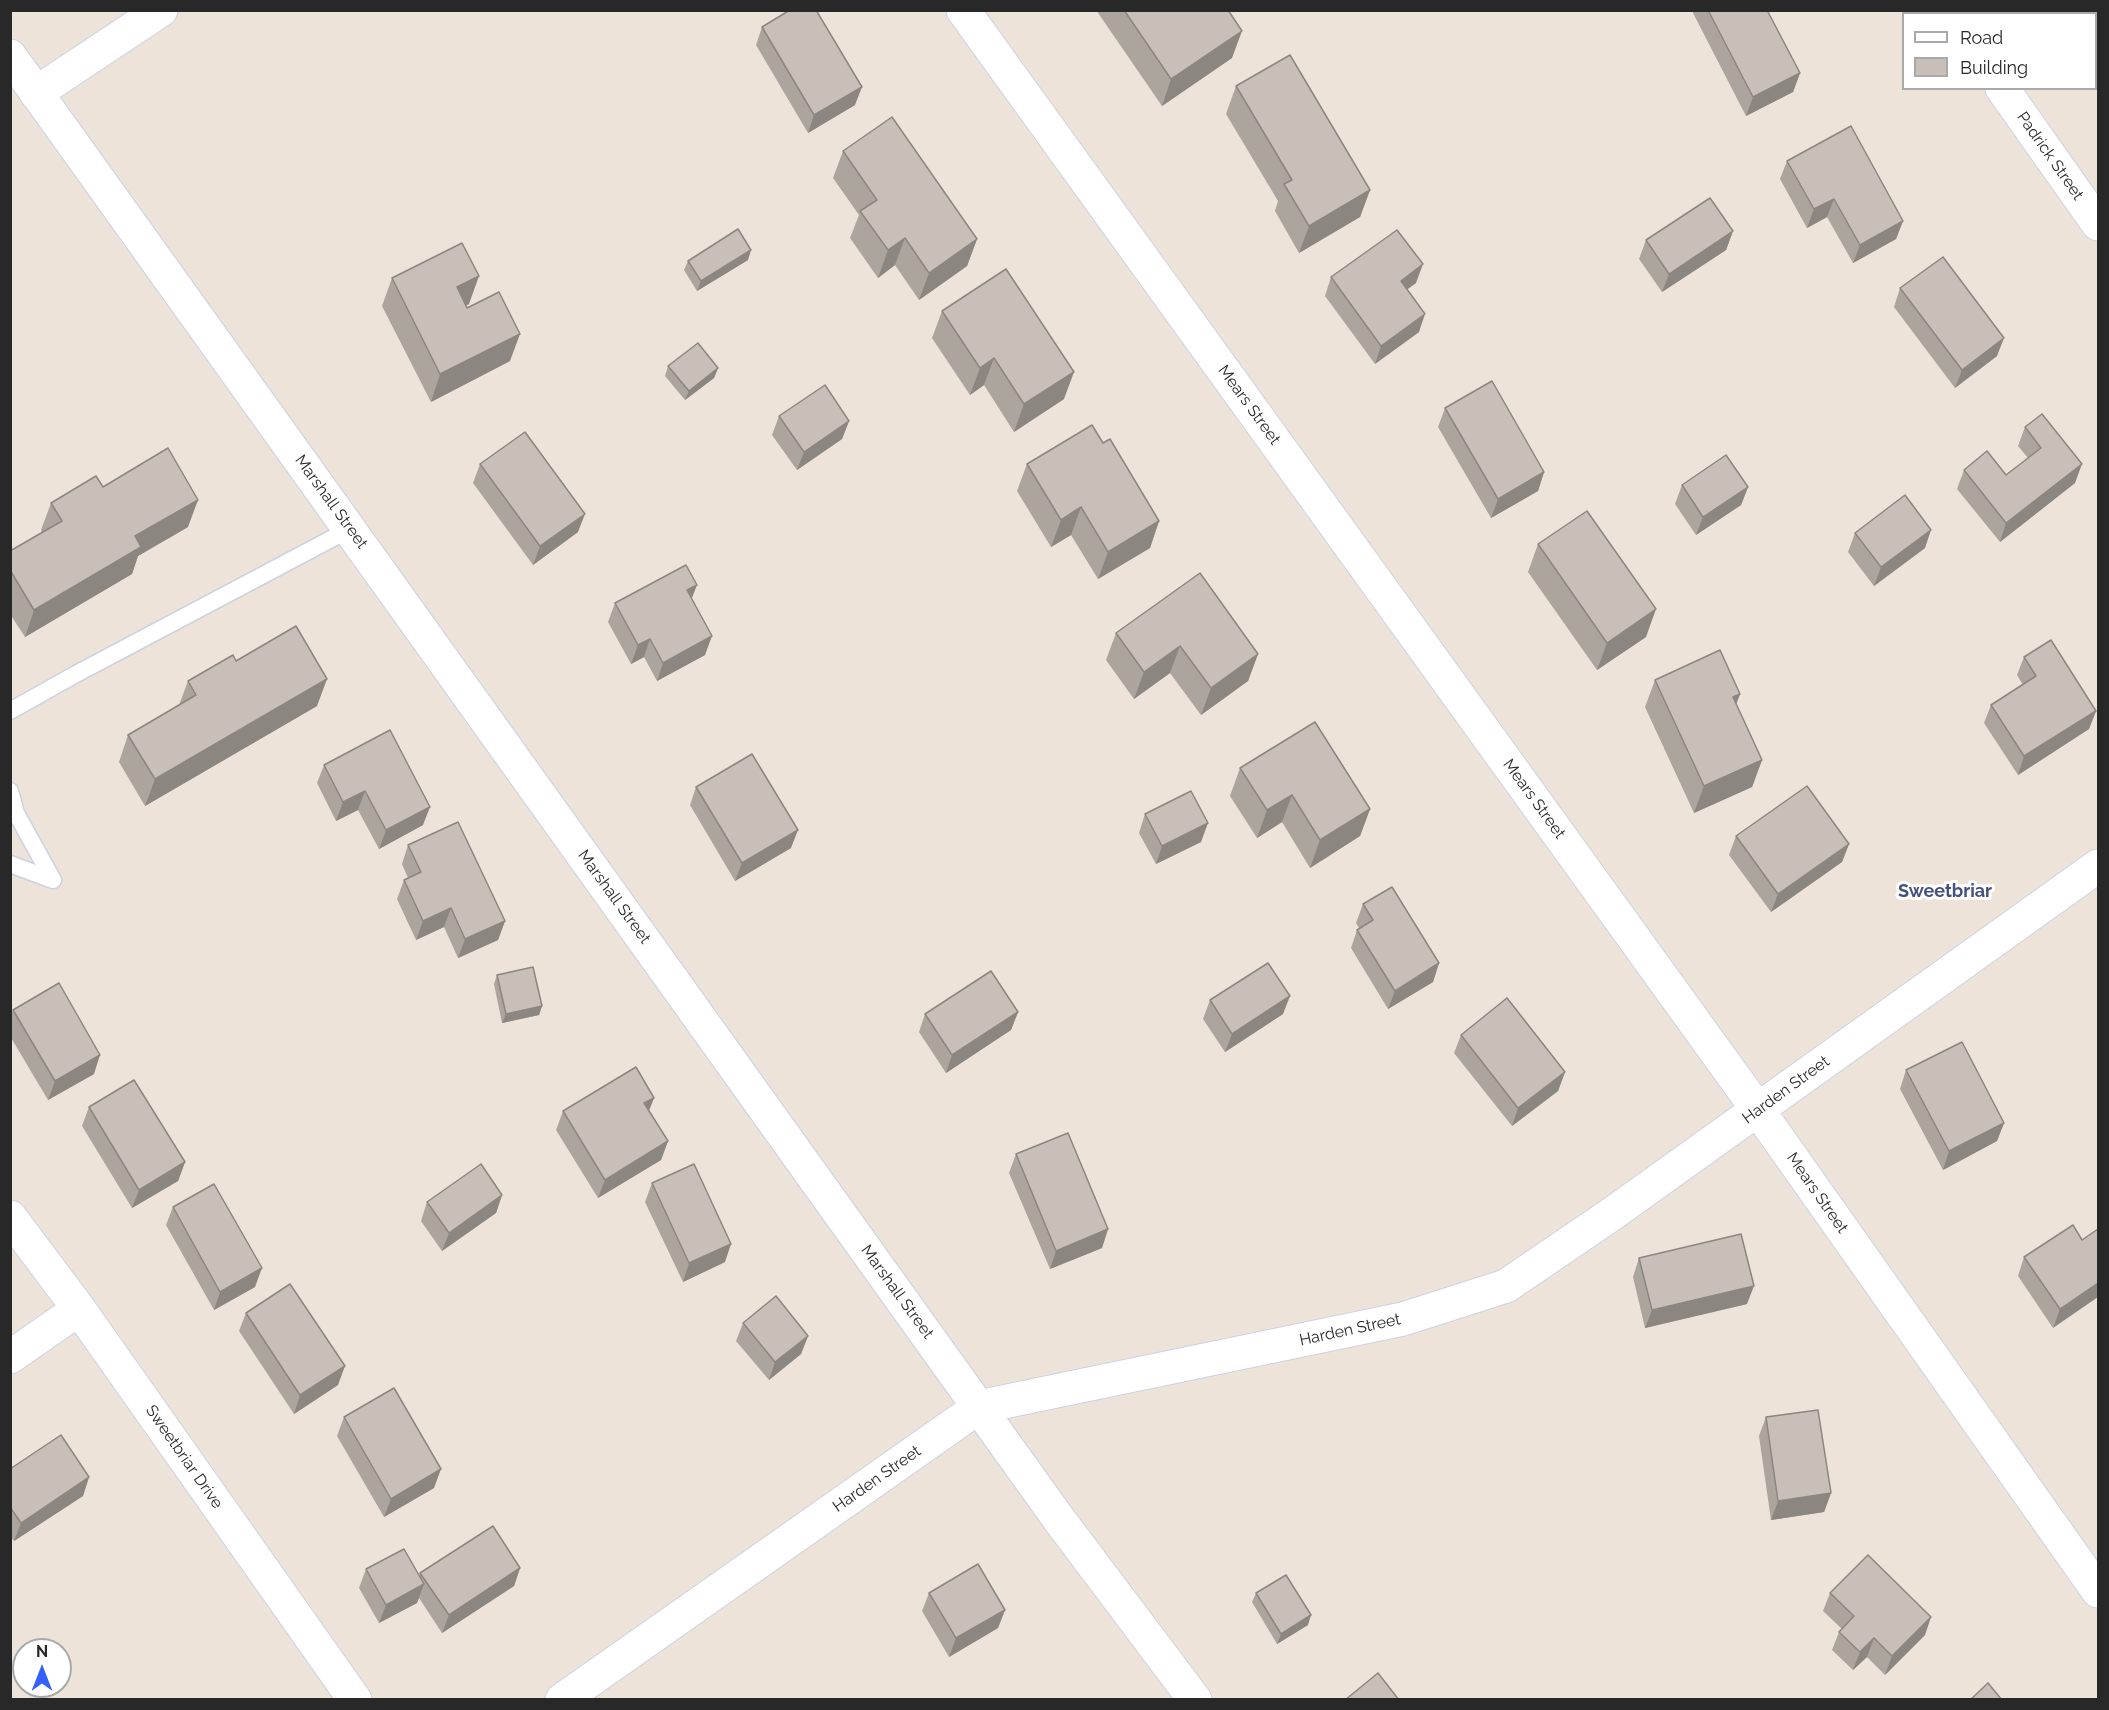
<!DOCTYPE html>
<style>
body{margin:0}
#map{position:relative;width:2109px;height:1710px;overflow:hidden;background:#ede3d8;font-family:Raleway,sans-serif}
canvas{display:block}
.frame{position:absolute;inset:0;border:12px solid #282828;pointer-events:none}
.legend{position:absolute;left:1902px;top:12px;width:195px;height:78px;box-sizing:border-box;background:#fff;border:2px solid #a9a9a9;margin:0;padding:8px 10px;list-style:none;font-size:18px;color:#282828}
.legend li{display:flex;align-items:center;gap:12px;height:30px}
.legend b{width:30px;border:2px solid #a9a9a9}
.north{position:absolute;left:12px;top:1638px;width:60px;height:60px;box-sizing:border-box;background:#fff;border:2px solid #a9a9a9;border-radius:50%;rotate:0deg;font-size:16px;font-weight:700;line-height:24px;text-align:center;color:#282828}
.north::after{content:'';display:block;margin:auto;width:21px;height:27px;background:#3360ff;clip-path:polygon(50% 0,100% 100%,50% 72%,0 100%)}
</style>
<div id="map">
<canvas width="2109" height="1710"></canvas>
<div class="frame"></div>
<ul class="legend">
<li><b style="height:8px;background:#fff"></b>Road</li>
<li><b style="height:16px;background:#c8c0b8"></b>Building</li>
</ul>
<div class="north">N</div>
</div>
<script>
const c = document.querySelector('canvas').getContext('2d');
c.lineJoin = 'round';
const toPath = rows => new Path2D(rows.map(r => 'M' + r).join(''));
function strokePath(path, color, width, dash) { c.strokeStyle = color; c.lineWidth = width; c.lineCap = dash ? 'butt' : 'round'; c.setLineDash(dash || []); c.stroke(path); }
function fill(path, color) { c.fillStyle = color; c.fill(path, 'evenodd'); }
function label(font, color, halo, rows, align = 'center') {
  c.font = font + ' Raleway,sans-serif'; c.lineWidth = 6; c.setLineDash([]); c.textBaseline = 'middle'; c.strokeStyle = halo; c.fillStyle = color; for (const [text, x, y, turn = 0] of rows) {
    c.save(); c.translate(x, y); c.rotate((+turn || 0) * Math.PI / 180); c.textAlign = isNaN(turn) ? turn : align; if (halo) c.strokeText(text, 0, 0); c.fillText(text, 0, 0); c.restore();
  }
}
const lane = toPath([
 [10,711,76,674,350,529],
 [10,791,16,813,53,880,10,864]
]);
const street = toPath([
 [963,10,1758,1110,2098,1591],
 [1947,10,1949,14],
 [10,56,1058,1518,1195,1700],
 [2002,88,2098,224],
 [36,93,161,10],
 [10,1217,79,1309,355,1700],
 [10,1357,79,1309],
 [562,1700,979,1407,1403,1319,1506,1286,1609,1216,2098,866]
]);
const wall = toPath([
 [1096,10,1228,10,1232,58,1162,106],
 [1693,10,1767,10,1800,73,1793,92,1746,116,1693,13],
 [2058,10,2098,10,2098,69,2096,65,2096,14,2060,14],
 [762,27,855,105,808,133,756,45],
 [1236,86,1370,190,1360,217,1299,253,1275,211,1278,201,1226,114],
 [843,151,977,239,967,266,919,300,895,265,878,278,850,238,859,215,833,178],
 [1787,161,1903,221,1896,239,1853,263,1827,217,1807,228,1780,179],
 [1733,231,1726,250,1662,292,1639,259,1646,240],
 [748,260,697,291,684,270,688,261],
 [1331,277,1416,283,1407,289,1419,332,1375,364,1325,296],
 [392,278,469,304,466,305,467,308,510,361,431,402,382,306],
 [1900,288,1997,356,1955,388,1894,307],
 [942,311,1064,399,1014,432,984,385,970,395,932,338],
 [668,366,718,368,714,378,685,400,665,376],
 [1445,408,1544,472,1538,491,1491,518,1438,427],
 [779,416,849,421,842,439,797,470,772,435],
 [2025,427,2075,483,2000,542,1957,489,1964,470,2006,475,2028,458,2018,446],
 [1103,443,1159,521,1150,548,1098,579,1071,535,1051,547,1017,491,1027,464],
 [480,464,578,532,533,565,473,483],
 [1682,485,1748,487,1741,505,1696,535,1675,504],
 [103,487,188,527,138,556,132,574,25,637,10,614,10,551,42,533,41,530,51,503],
 [1855,533,1925,548,1874,586,1848,552],
 [1538,544,1646,637,1597,670,1528,572],
 [692,599,705,655,657,681,644,657,631,664,608,622,615,603],
 [1116,633,1258,654,1248,681,1201,715,1170,673,1134,699,1106,660],
 [2024,657,2096,711,2089,729,2018,775,1984,723,1991,705,2023,685,2017,675],
 [236,661,317,706,145,806,119,762,128,735,179,705,188,681],
 [1655,680,1740,694,1736,704,1762,760,1752,787,1694,813,1645,707],
 [324,765,423,825,379,849,358,810,336,821,317,783],
 [1240,768,1370,809,1360,836,1310,868,1282,822,1257,838,1230,796],
 [696,787,791,848,735,881,690,805],
 [1145,814,1201,842,1156,864,1139,833],
 [1736,836,1849,844,1842,862,1771,912,1729,855],
 [408,845,505,921,498,940,458,958,444,927,416,940,397,899,404,880,408,878,402,864],
 [1363,904,1439,963,1433,982,1388,1009,1351,948,1357,930,1359,928,1356,923],
 [497,975,542,1006,539,1015,502,1023,494,984],
 [1210,1000,1283,1014,1225,1052,1203,1019],
 [13,1010,94,1074,48,1100,10,1036,10,1016],
 [1018,1012,1011,1030,946,1073,919,1032,925,1014],
 [1461,1035,1565,1072,1558,1091,1512,1126,1454,1053],
 [1906,1070,2004,1123,1997,1141,1943,1170,1900,1089],
 [89,1107,185,1162,178,1181,132,1208,82,1126],
 [563,1111,649,1111,668,1141,661,1160,598,1198,556,1130],
 [1016,1154,1108,1229,1102,1248,1050,1269,1009,1173],
 [652,1183,725,1262,683,1282,645,1202],
 [502,1195,496,1213,442,1251,421,1221,427,1202],
 [173,1207,255,1287,214,1310,166,1225],
 [2098,1229,2053,1328,2018,1276,2024,1257,2082,1240],
 [1639,1258,1747,1304,1645,1328,1633,1277],
 [246,1313,338,1385,294,1414,239,1331],
 [743,1323,808,1336,801,1354,769,1380,736,1341],
 [344,1417,434,1488,384,1517,337,1436],
 [1766,1417,1831,1493,1824,1512,1771,1520,1759,1436],
 [10,1469,89,1477,83,1496,14,1541,10,1536],
 [520,1568,514,1586,442,1633,419,1598,417,1603,379,1623,359,1588,366,1569,419,1576,420,1573],
 [929,1593,1005,1610,998,1628,949,1657,922,1611],
 [1256,1593,1308,1625,1277,1644,1252,1602],
 [1830,1593,1925,1635,1885,1675,1867,1657,1853,1670,1832,1650,1839,1632,1842,1629,1823,1611]
]);
const shadedWall = toPath([
 [1242,31,1232,58,1162,106,1171,79],
 [1800,73,1793,92,1746,116,1753,97],
 [862,87,855,105,808,133,814,115],
 [1370,190,1360,217,1299,253,1309,226],
 [1834,199,1827,217,1807,228,1814,209],
 [1903,221,1896,239,1853,263,1860,245],
 [1733,231,1726,250,1662,292,1669,274],
 [905,238,895,265,878,278,888,250],
 [977,239,967,266,919,300,929,273],
 [751,250,748,260,697,291,701,281],
 [1423,264,1416,283,1394,299,1401,281],
 [479,276,469,304,447,315,457,287],
 [1425,314,1419,332,1375,364,1381,346],
 [520,334,510,361,431,402,440,374],
 [2004,338,1997,356,1955,388,1962,370],
 [994,358,984,385,970,395,980,368],
 [718,368,714,378,685,400,689,391],
 [1074,372,1064,399,1014,432,1024,404],
 [849,421,842,439,797,470,804,452],
 [2082,464,2075,483,2000,542,2006,523],
 [1544,472,1538,491,1491,518,1498,499],
 [1748,487,1741,505,1696,535,1703,517],
 [198,500,188,527,138,556,132,574,25,637,34,610,135,536],
 [1081,507,1071,535,1051,547,1061,520],
 [585,514,578,532,533,565,540,546],
 [1159,521,1150,548,1098,579,1108,552],
 [1931,530,1925,548,1874,586,1881,567],
 [697,585,690,603,687,590],
 [1656,609,1646,637,1597,670,1607,643],
 [712,636,705,655,657,681,663,663],
 [650,639,644,657,631,664,638,645],
 [1180,646,1170,673,1134,699,1144,672],
 [1258,654,1248,681,1201,715,1211,688],
 [327,679,317,706,145,806,155,779],
 [1740,694,1730,721,1733,697],
 [2096,711,2089,729,2018,775,2024,756],
 [1762,760,1752,787,1694,813,1704,786],
 [365,791,358,810,336,821,343,802],
 [1292,795,1282,822,1257,838,1267,810],
 [430,807,423,825,379,849,386,830],
 [1370,809,1360,836,1310,868,1320,840],
 [1208,823,1201,842,1156,864,1162,846],
 [798,830,791,848,735,881,742,863],
 [1849,844,1842,862,1771,912,1778,894],
 [451,908,444,927,416,940,423,921],
 [505,921,498,940,458,958,465,939],
 [1439,963,1433,982,1388,1009,1395,991],
 [1290,996,1283,1014,1225,1052,1232,1034],
 [542,1006,539,1015,502,1023,506,1014],
 [1018,1012,1011,1030,946,1073,952,1055],
 [100,1055,94,1074,48,1100,55,1081],
 [1565,1072,1558,1091,1512,1126,1518,1108],
 [654,1098,647,1116,644,1103],
 [2004,1123,1997,1141,1943,1170,1949,1151],
 [668,1141,661,1160,598,1198,605,1180],
 [185,1162,178,1181,132,1208,139,1190],
 [502,1195,496,1213,442,1251,449,1233],
 [1108,1229,1102,1248,1050,1269,1056,1251],
 [731,1244,725,1262,683,1282,689,1263],
 [262,1268,255,1287,214,1310,220,1292],
 [2098,1283,2098,1297,2053,1328,2060,1309],
 [1754,1286,1747,1304,1645,1328,1652,1310],
 [808,1336,801,1354,769,1380,775,1362],
 [345,1366,338,1385,294,1414,300,1395],
 [441,1469,434,1488,384,1517,391,1499],
 [89,1477,83,1496,14,1541,21,1523],
 [1831,1493,1824,1512,1771,1520,1778,1501],
 [520,1568,514,1586,442,1633,449,1615],
 [424,1584,417,1603,379,1623,386,1605],
 [1005,1610,998,1628,949,1657,956,1638],
 [1311,1615,1308,1625,1277,1644,1281,1634],
 [1931,1617,1925,1635,1885,1675,1892,1656],
 [1874,1638,1867,1657,1853,1670,1860,1652]
]);
const building = toPath([
 [790,10,816,10,862,87,814,115,762,27,790,10],
 [1124,10,1228,10,1242,31,1171,79,1124,10],
 [1708,10,1767,10,1800,73,1753,97,1708,10],
 [2078,10,2098,10,2098,41,2096,36,2096,14,2080,14,2078,10],
 [1290,55,1370,190,1309,226,1284,184,1292,180,1236,86,1290,55],
 [892,117,977,239,929,273,905,238,888,250,860,211,877,200,843,151,892,117],
 [1851,126,1903,221,1860,245,1834,199,1814,209,1787,161,1851,126],
 [1710,198,1733,231,1669,274,1646,240,1710,198],
 [738,229,751,250,701,281,688,261,738,229],
 [1397,230,1423,264,1401,281,1425,314,1381,346,1331,277,1397,230],
 [462,243,479,276,457,287,467,308,499,292,520,334,440,374,392,278,462,243],
 [1943,257,2004,338,1962,370,1900,288,1943,257],
 [1006,269,1074,372,1024,404,994,358,980,368,942,311,1006,269],
 [698,343,718,368,689,391,668,366,698,343],
 [1492,381,1544,472,1498,499,1445,408,1492,381],
 [825,385,849,421,804,452,779,416,825,385],
 [2042,414,2082,464,2006,523,1964,470,1987,451,2006,475,2041,448,2025,427,2042,414],
 [1092,425,1103,443,1110,439,1159,521,1108,552,1081,507,1061,520,1027,464,1092,425],
 [525,432,585,514,540,546,480,464,525,432],
 [168,448,198,500,135,536,141,547,34,610,10,570,10,551,62,521,51,503,96,476,103,487,168,448],
 [1726,455,1748,487,1703,517,1682,485,1726,455],
 [1905,495,1931,530,1881,567,1855,533,1905,495],
 [1587,511,1656,609,1607,643,1538,544,1587,511],
 [686,565,697,585,687,590,712,636,663,663,650,639,638,645,615,603,686,565],
 [1200,573,1258,654,1211,688,1180,646,1144,672,1116,633,1200,573],
 [296,626,327,679,155,779,128,735,196,695,188,681,233,655,236,661,296,626],
 [2051,640,2096,711,2024,756,1991,705,2036,676,2024,657,2051,640],
 [1720,650,1740,694,1733,697,1762,760,1704,786,1655,680,1720,650],
 [1315,722,1370,809,1320,840,1292,795,1267,810,1240,768,1315,722],
 [390,730,430,807,386,830,365,791,343,802,324,765,390,730],
 [752,754,798,830,742,863,696,787,752,754],
 [1807,786,1849,844,1778,894,1736,836,1807,786],
 [1191,791,1208,823,1162,846,1145,814,1191,791],
 [458,822,505,921,465,939,451,908,423,921,404,880,421,872,408,845,458,822],
 [1392,887,1439,963,1395,991,1357,930,1373,920,1363,904,1392,887],
 [1268,963,1290,996,1232,1034,1210,1000,1268,963],
 [533,967,542,1006,506,1014,497,975,533,967],
 [991,971,1018,1012,952,1055,925,1014,991,971],
 [59,983,100,1055,55,1081,13,1010,59,983],
 [1507,998,1565,1072,1518,1108,1461,1035,1507,998],
 [1962,1042,2004,1123,1949,1151,1906,1070,1962,1042],
 [636,1067,654,1098,644,1103,668,1141,605,1180,563,1111,636,1067],
 [134,1080,185,1162,139,1190,89,1107,134,1080],
 [1068,1133,1108,1229,1056,1251,1016,1154,1068,1133],
 [481,1164,502,1195,449,1233,427,1202,481,1164],
 [694,1164,731,1244,689,1263,652,1183,694,1164],
 [214,1184,262,1268,220,1292,173,1207,214,1184],
 [2073,1225,2082,1240,2098,1229,2098,1283,2060,1309,2024,1257,2073,1225],
 [1741,1234,1754,1286,1652,1310,1639,1258,1741,1234],
 [290,1284,345,1366,300,1395,246,1313,290,1284],
 [776,1296,808,1336,775,1362,743,1323,776,1296],
 [394,1388,441,1469,391,1499,344,1417,394,1388],
 [1818,1410,1831,1493,1778,1501,1766,1417,1818,1410],
 [61,1435,89,1477,21,1523,10,1507,10,1469,61,1435],
 [493,1526,520,1568,449,1615,420,1573,493,1526],
 [404,1549,424,1584,386,1605,366,1569,404,1549],
 [1868,1555,1931,1617,1892,1656,1874,1638,1860,1652,1839,1632,1854,1616,1830,1593,1868,1555],
 [978,1564,1005,1610,956,1638,929,1593,978,1564],
 [1286,1575,1311,1615,1281,1634,1256,1593,1286,1575],
 [1378,1673,1399,1700,1345,1700,1378,1673],
 [1988,1683,2002,1700,1970,1700,1988,1683]
]);
const streetNames = [
 ["Padrick Street",2050,156,55],
 ["Mears Street",1249,405,54],
 ["Marshall Street",331,502,54],
 ["Mears Street",1534,799,54],
 ["Marshall Street",614,897,54],
 ["Harden Street",1786,1090,-36],
 ["Mears Street",1817,1193,55],
 ["Marshall Street",897,1292,54],
 ["Harden Street",1350,1330,-12],
 ["Sweetbriar Drive",184,1457,55],
 ["Harden Street",877,1479,-35]
];
const neighbourhoodNames = [
 ["Sweetbriar",1945,892]
];
strokePath(lane, '#cdd2e3', 19);
strokePath(street, '#cdd2e3', 35);
strokePath(lane, '#fff', 16);
strokePath(street, '#fff', 33);
fill(wall, '#aca59e');
fill(shadedWall, '#8c8681');
fill(building, '#c8c0b8');
strokePath(building, '#8c8681', 1.5);
label('16px', '#282828', '#fff', streetNames);
label('bold 18px', '#45517d', '#fff', neighbourhoodNames);
</script>
